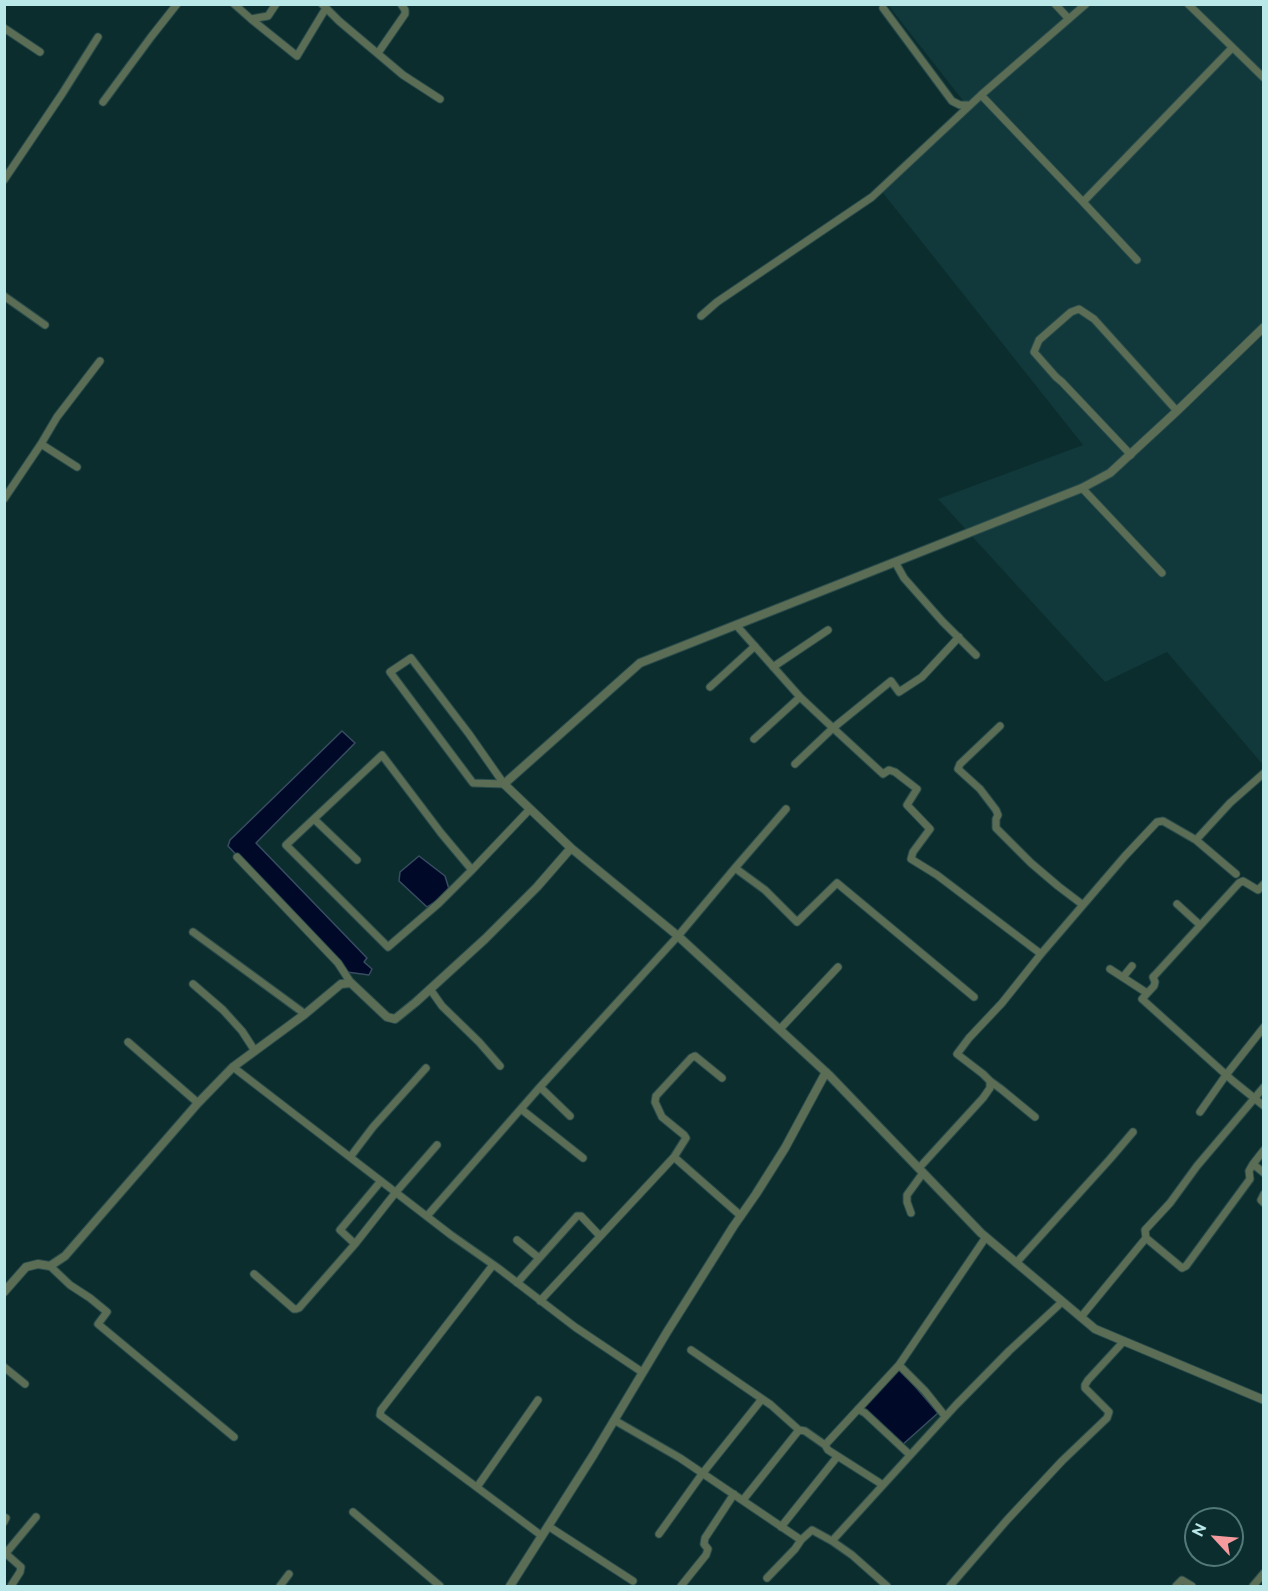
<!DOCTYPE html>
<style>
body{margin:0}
#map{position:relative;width:1268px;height:1591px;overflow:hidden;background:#0c2d2e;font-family:Raleway,sans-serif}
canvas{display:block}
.frame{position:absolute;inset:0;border:6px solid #bae8e9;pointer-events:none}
.north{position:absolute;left:1184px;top:1507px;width:60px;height:60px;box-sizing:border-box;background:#0c2d2e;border:2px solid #527879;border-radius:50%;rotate:296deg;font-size:16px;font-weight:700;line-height:24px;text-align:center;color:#bae8e9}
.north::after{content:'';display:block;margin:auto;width:21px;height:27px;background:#f59b9d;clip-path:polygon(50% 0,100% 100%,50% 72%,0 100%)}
</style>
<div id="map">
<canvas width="1268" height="1591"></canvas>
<div class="frame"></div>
<div class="north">N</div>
</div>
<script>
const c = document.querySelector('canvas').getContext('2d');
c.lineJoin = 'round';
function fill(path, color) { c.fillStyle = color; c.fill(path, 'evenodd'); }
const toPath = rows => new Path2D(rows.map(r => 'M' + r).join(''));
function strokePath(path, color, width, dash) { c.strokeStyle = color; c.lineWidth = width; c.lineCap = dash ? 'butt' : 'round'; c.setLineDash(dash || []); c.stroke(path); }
const built = toPath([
 [888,5,1263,5,1263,765,1167,652,1105,682,938,499,1083,445,879,188,968,107]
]);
const water = toPath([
 [342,731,355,743,256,843,367,958,364,962,372,969,369,975,347,972,228,846,230,840,342,731],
 [419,856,445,876,449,889,439,900,427,907,399,881,400,872,419,856],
 [896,1368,901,1370,938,1413,901,1446,859,1408,896,1368]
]);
const minor = toPath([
 [234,4,251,19,268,16,276,4],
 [322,4,339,21,403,75,440,99],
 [1055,4,1069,19],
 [1086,4,981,95,1083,202,1232,48],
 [1188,4,1264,78],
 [883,8,952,101,960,105,970,105],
 [251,19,297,56,326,8],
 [4,28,40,52],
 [378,53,405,14,405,10,401,4],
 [103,102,151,37,177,4],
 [4,180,62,94,98,37],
 [1083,202,1137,260],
 [4,296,45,325],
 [701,316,717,302,872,197,981,95],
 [1131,455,1062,382,1056,377,1034,352,1039,340,1071,312,1079,309,1094,319,1177,411],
 [77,467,41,444,57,417,100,361],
 [1082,488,1162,573],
 [4,499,41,444],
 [895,562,904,578,942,621,976,655],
 [736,625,800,697,833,728,891,681,899,692,922,677,959,637],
 [411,658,469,734,504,784,473,783,390,672,411,658],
 [773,667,828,630],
 [710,687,755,646],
 [1000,726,960,764,958,769,980,789,996,810,998,815,996,819,996,828,1031,863,1058,886,1083,905],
 [754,739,800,697],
 [795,764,833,728,883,774,889,770,895,772,917,789,907,805,930,829,913,852,911,859,937,875,1041,954],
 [314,819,357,860],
 [1196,840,1236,874],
 [237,857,338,963,351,983],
 [735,868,765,890,797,922,837,883,974,997],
 [472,870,441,833,382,755,286,845,388,947,439,903,472,870,530,809],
 [1264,884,1258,890,1243,881,1239,883,1155,975,1153,977,1155,982,1154,986,1142,999,1233,1081,1264,1106],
 [1177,904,1200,925],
 [193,932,305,1014],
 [1110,969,1147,993],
 [1123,977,1132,966],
 [193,984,223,1010,242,1031,255,1051],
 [430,989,442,1006,479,1042,500,1066],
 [780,1029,838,967],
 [128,1042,198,1103],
 [233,1067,451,1235,498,1268,575,1327,642,1372],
 [990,1081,1001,1089,1035,1117],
 [540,1087,570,1116],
 [521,1109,583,1158],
 [1200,1112,1226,1075,1264,1027],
 [351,1156,373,1127,426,1068],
 [674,1157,686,1138,684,1135,662,1117,655,1102,656,1096,691,1058,695,1056,722,1078],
 [1253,1164,1264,1173],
 [919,1168,983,1098,990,1088,990,1081,983,1074,957,1054,969,1038,1002,1003,1041,954,1125,856,1157,822,1163,821,1196,840,1230,803,1264,773],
 [1264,1194,1261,1200,1264,1203],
 [911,1213,907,1202,907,1195,923,1173],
 [427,1216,540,1087,678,936,735,868,786,809],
 [1146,1238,1145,1230,1170,1203,1197,1166,1264,1087],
 [517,1240,539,1258],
 [355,1244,340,1230,381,1181],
 [1016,1263,1110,1159,1133,1132],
 [493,1265,381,1410,380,1415,542,1536],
 [50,1266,70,1285,90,1298,107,1312,98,1324,234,1437],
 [254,1274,294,1309,296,1309,299,1308,355,1244,396,1192,437,1145],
 [517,1283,577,1216,581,1216,600,1236],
 [540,1301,674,1157,741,1216],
 [1081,1317,1146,1238,1182,1268,1186,1266,1250,1179,1249,1171,1253,1164,1264,1150],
 [691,1350,771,1405,799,1430,805,1431,825,1445,828,1450,883,1485],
 [899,1365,925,1391,945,1416],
 [4,1367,25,1384],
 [858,1409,865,1413,910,1455],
 [614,1420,680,1458,801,1540],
 [825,1445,899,1365,986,1237],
 [477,1487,538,1400],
 [743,1500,799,1430],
 [353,1512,440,1586],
 [4,1517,6,1518,4,1522],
 [548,1526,633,1581],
 [781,1527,837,1457],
 [659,1534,702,1474,762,1399],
 [4,1552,21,1567,20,1572,11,1586],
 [6,1553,36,1517],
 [767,1578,795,1549,801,1540,812,1530,832,1541],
 [280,1586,289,1574],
 [681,1586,706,1555,708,1549,704,1544,705,1538,734,1494],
 [887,1586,852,1555,832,1541,956,1405,1009,1351,1062,1302],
 [950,1586,1007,1520,1062,1461,1107,1418,1109,1412,1085,1388,1085,1385,1088,1380,1124,1341],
 [1176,1586,1182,1580,1192,1586],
 [1253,1586,1264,1573]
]);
const tertiary = toPath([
 [1264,327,1177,411,1110,473,1082,488,640,663,504,784,571,848,678,936,830,1076,981,1233,1095,1329,1264,1400],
 [4,1292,26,1267,38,1264,50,1266,65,1256,198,1103,233,1067,305,1014,341,984,351,983,387,1017,395,1019,416,1002,485,939,537,887,571,848],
 [510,1586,594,1454,667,1332,733,1227,756,1194,785,1148,826,1072]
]);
fill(built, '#11383a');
fill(water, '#000a28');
strokePath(water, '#384d62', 1.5);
strokePath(minor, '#284b4c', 9);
strokePath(tertiary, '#284b4c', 10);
strokePath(minor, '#5b6d55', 7);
strokePath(tertiary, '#5b6d55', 8);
</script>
